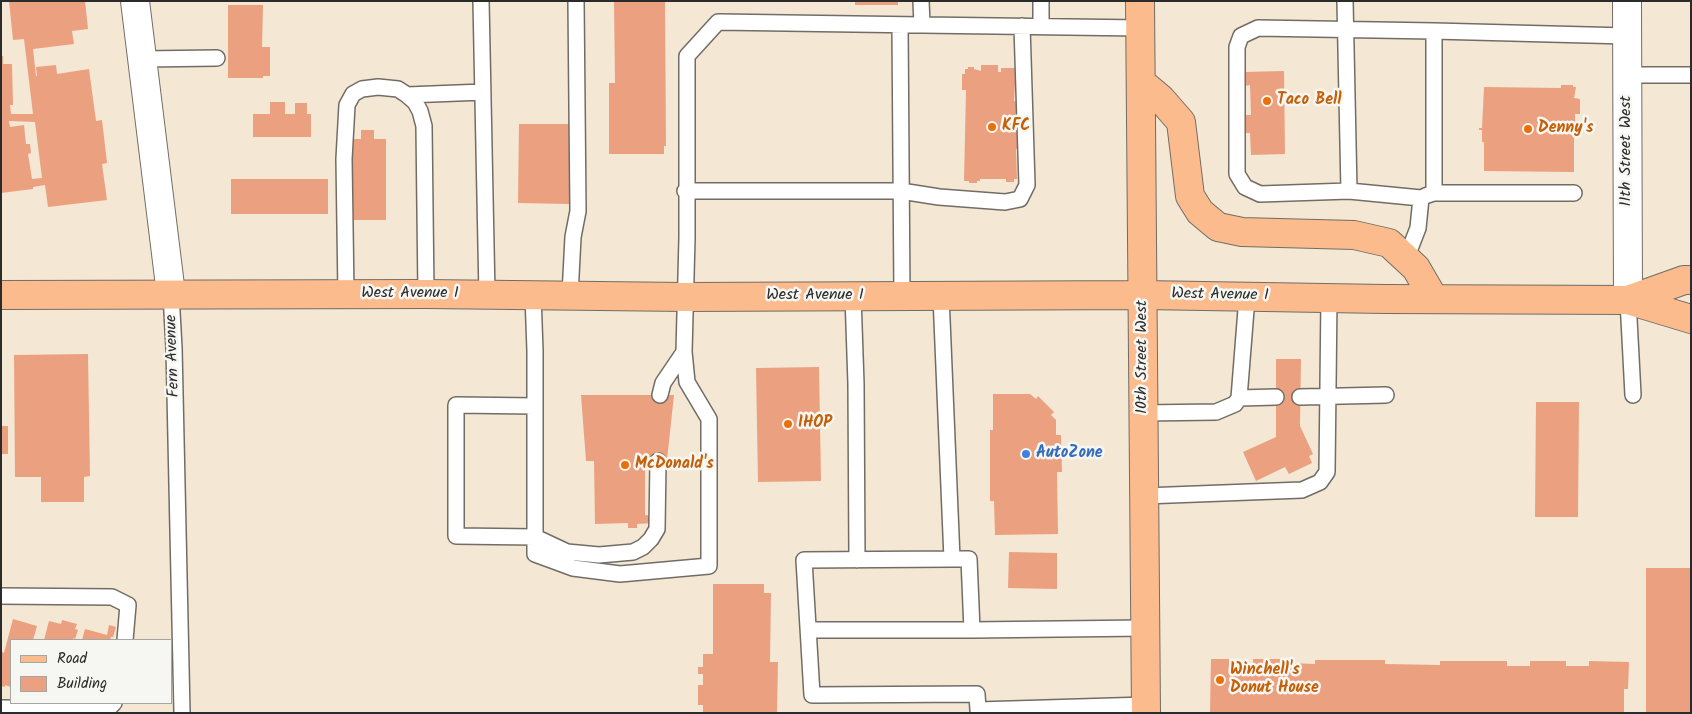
<!DOCTYPE html>
<style>
body{margin:0}
#map{position:relative;width:1692px;height:714px;overflow:hidden;background:#f4e7d3;font-family:Kalam,sans-serif}
canvas{display:block}
.frame{position:absolute;inset:0;border:2px solid #2b2b2b;pointer-events:none}
.legend{position:absolute;left:10px;top:639px;width:162px;height:65px;box-sizing:border-box;background:#f6f6f2;border:1px solid #a5a5a2;margin:0;padding:6px 9px;list-style:none;font-size:15px;color:#2b2b2b}
.legend li{display:flex;align-items:center;gap:10px;height:25px}
.legend b{width:25px;border:1px solid #a5a5a2}
</style>
<div id="map">
<canvas width="1692" height="714"></canvas>
<div class="frame"></div>
<ul class="legend">
<li><b style="height:6px;background:#fbbb8c"></b>Road</li>
<li><b style="height:14px;background:#eba080"></b>Building</li>
</ul>
</div>
<script>
const c = document.querySelector('canvas').getContext('2d');
c.lineJoin = 'round';
function fill(path, color) { c.fillStyle = color; c.fill(path, 'evenodd'); }
const toPath = rows => new Path2D(rows.map(r => 'M' + r).join(''));
function strokePath(path, color, width, dash) { c.strokeStyle = color; c.lineWidth = width; c.lineCap = dash ? 'butt' : 'round'; c.setLineDash(dash || []); c.stroke(path); }
function label(font, color, halo, rows, align = 'center') {
  c.font = font + ' Kalam,sans-serif'; c.lineWidth = 5; c.setLineDash([]); c.textBaseline = 'middle'; c.strokeStyle = halo; c.fillStyle = color; for (const [text, x, y, turn = 0] of rows) {
    c.save(); c.translate(x, y); c.rotate((+turn || 0) * Math.PI / 180); c.textAlign = isNaN(turn) ? turn : align; if (halo) c.strokeText(text, 0, 0); c.fillText(text, 0, 0); c.restore();
  }
}
const building = toPath([
 [9,1,85,1,88,29,72,31,74,44,33,49,36,76,37,76,36,67,56,65,57,74,89,69,96,121,102,120,107,163,102,164,107,200,48,207,45,185,33,187,33,189,1,193,1,56,3,56,3,64,12,64,13,105,10,105,11,114,33,114,24,39,13,40],
 [9,121,35,122,42,178,32,179,28,154,31,153,30,144,26,144,24,125,10,127],
 [614,1,665,1,666,146,664,146,664,154,609,154,609,83,615,83],
 [855,1,898,1,898,5,855,5],
 [228,5,263,5,262,47,270,47,270,76,263,76,263,78,228,78],
 [981,65,998,65,998,72,1001,72,1001,68,1016,68,1014,101,1019,102,1021,129,1018,142,1019,149,1016,149,1017,179,1014,179,1014,182,1006,182,1006,179,980,179,980,181,977,181,977,183,969,183,969,181,964,181,966,90,962,90,962,74,965,74,965,69,968,69,968,67,974,67,974,69,981,71],
 [1284,71,1285,154,1251,155,1250,133,1245,133,1244,115,1251,115,1250,85,1244,86,1244,72],
 [1561,85,1573,85,1573,87,1576,87,1574,98,1580,99,1580,114,1575,114,1575,128,1578,128,1578,131,1574,131,1574,172,1484,171,1484,142,1482,142,1482,130,1479,130,1479,128,1482,128,1484,87,1561,88],
 [270,102,285,102,285,114,295,114,295,103,307,103,307,114,311,114,311,137,253,137,253,114,270,114],
 [519,124,570,124,569,204,518,203],
 [361,130,374,130,374,139,386,139,386,220,350,220,350,139,361,139],
 [231,179,328,179,328,214,231,214],
 [88,354,90,476,84,477,84,502,41,502,41,477,15,477,14,355],
 [1276,359,1301,359,1300,426,1313,454,1309,456,1312,463,1289,474,1285,467,1256,481,1243,452,1276,437],
 [819,367,821,481,758,482,756,368],
 [993,394,1030,394,1036,399,1038,396,1054,412,1051,415,1056,420,1056,435,1061,435,1062,472,1057,472,1058,534,995,535,994,501,990,501,990,430,993,430],
 [581,395,674,395,667,460,655,461,655,469,645,469,645,515,654,516,654,523,637,524,637,528,628,528,628,523,595,524,594,461,586,461],
 [1536,402,1579,402,1578,517,1535,517],
 [1,426,8,426,8,454,1,454],
 [1009,552,1057,553,1057,589,1008,588],
 [1646,568,1691,568,1691,713,1646,713],
 [713,584,764,584,764,593,771,593,770,662,778,662,777,713,703,713,703,705,698,705,698,685,703,685,703,674,698,674,698,667,703,667,703,654,713,654],
 [13,619,37,626,33,640,11,640,11,687,5,685,5,687,1,686,1,655,2,652,4,653],
 [62,620,77,624,75,629,78,630,75,639,73,638,73,640,44,640,49,621,61,624],
 [109,625,116,627,113,637,111,637,110,640,82,640,85,629,107,635],
 [1211,659,1229,659,1229,664,1253,664,1253,659,1291,659,1291,663,1315,664,1315,660,1385,660,1385,664,1440,665,1440,661,1507,661,1507,666,1530,666,1530,661,1566,661,1566,666,1589,666,1589,661,1629,662,1628,689,1624,689,1624,713,1210,713]
]);
const service = toPath([
 [481,1,487,295],
 [1345,1,1349,191,1421,198,1418,228,1406,259],
 [900,25,902,296],
 [922,25,1141,28],
 [1041,26,1041,1],
 [142,59,217,58],
 [1627,75,1691,75],
 [407,95,483,92],
 [685,191,901,191,939,197,1005,202,1020,199,1027,185,1022,26],
 [1349,191,1260,194,1245,187,1237,174,1237,47,1241,36,1258,28,1434,31],
 [1434,193,1434,31,1627,36],
 [1425,196,1434,193,1574,193],
 [171,294,174,348,182,713],
 [346,294,344,159,347,105,353,94,362,89,378,87,398,89,407,95,415,102,420,111,424,126,426,294],
 [533,295,535,351,535,554,573,568,620,574,709,566,709,419,687,382,684,352,687,238,687,56,718,22,922,25,921,1],
 [570,295,573,237,578,211,576,1],
 [853,296,856,384,857,560],
 [941,296,952,559,969,559,972,630,1146,628],
 [1628,300,1633,395],
 [660,395,663,383,684,352],
 [1300,397,1386,395],
 [1239,398,1276,397],
 [535,406,456,405,456,536,535,537,567,552,599,555,633,552,643,547,651,539,657,529,658,461],
 [1143,413,1216,412,1235,404,1239,398,1247,297],
 [1144,496,1302,490,1320,482,1327,472,1329,298],
 [952,559,804,560,812,695,977,694,978,710,1146,705],
 [1,596,112,597,128,605,125,640],
 [809,630,972,630],
 [1,708,108,709,114,703]
]);
const minor = toPath([
 [135,1,171,294],
 [1627,1,1628,300]
]);
const primary = toPath([
 [1140,1,1146,713],
 [1142,83,1161,99,1181,122,1190,196,1200,212,1218,227,1242,232,1354,235,1389,243,1416,268,1434,299],
 [1,295,426,294,686,297,1143,295,1385,299,1628,300,1691,319],
 [1628,300,1684,280,1691,280]
]);
const markers = [
 [1267,101,5,"#e8710a"],
 [992,127,5,"#e8710a"],
 [1528,129,5,"#e8710a"],
 [788,424,5,"#e8710a"],
 [1026,454,5,"#3f7fe0"],
 [625,465,5,"#e8710a"],
 [1220,680,5,"#e8710a"]
];
const foodNames = [
 ["Taco Bell",1277,101],
 ["KFC",1002,127],
 ["Denny's",1538,129],
 ["IHOP",798,424],
 ["McDonald's",635,465],
 ["Winchell's",1230,671],
 ["Donut House",1230,689]
];
const streetNames = [
 ["11th Street West",1627,151,-90],
 ["West Avenue I",410,294],
 ["West Avenue I",815,296],
 ["West Avenue I",1220,296,1],
 ["Fern Avenue",174,356,-92],
 ["10th Street West",1143,357,-90]
];
const shopNames = [
 ["AutoZone",1036,454]
];
fill(building, '#eba080');
strokePath(service, '#716d66', 18);
strokePath(minor, '#716d66', 30);
strokePath(primary, '#716d66', 30);
strokePath(service, '#fff', 15);
strokePath(minor, '#fff', 28);
strokePath(primary, '#fbbb8c', 28);
for (const [x, y, r, color] of markers) { const dot = new Path2D(); dot.arc(x, y, r, 0, 2 * Math.PI); c.fillStyle = color; c.fill(dot); strokePath(dot, '#f6f6f2', 2); }
label('bold 16px', '#c56008', '#f6f6f2', foodNames, 'left');
label('16px', '#2b2b2b', '#f6f6f2', streetNames);
label('bold 16px', '#366cbe', '#f6f6f2', shopNames, 'left');
</script>
